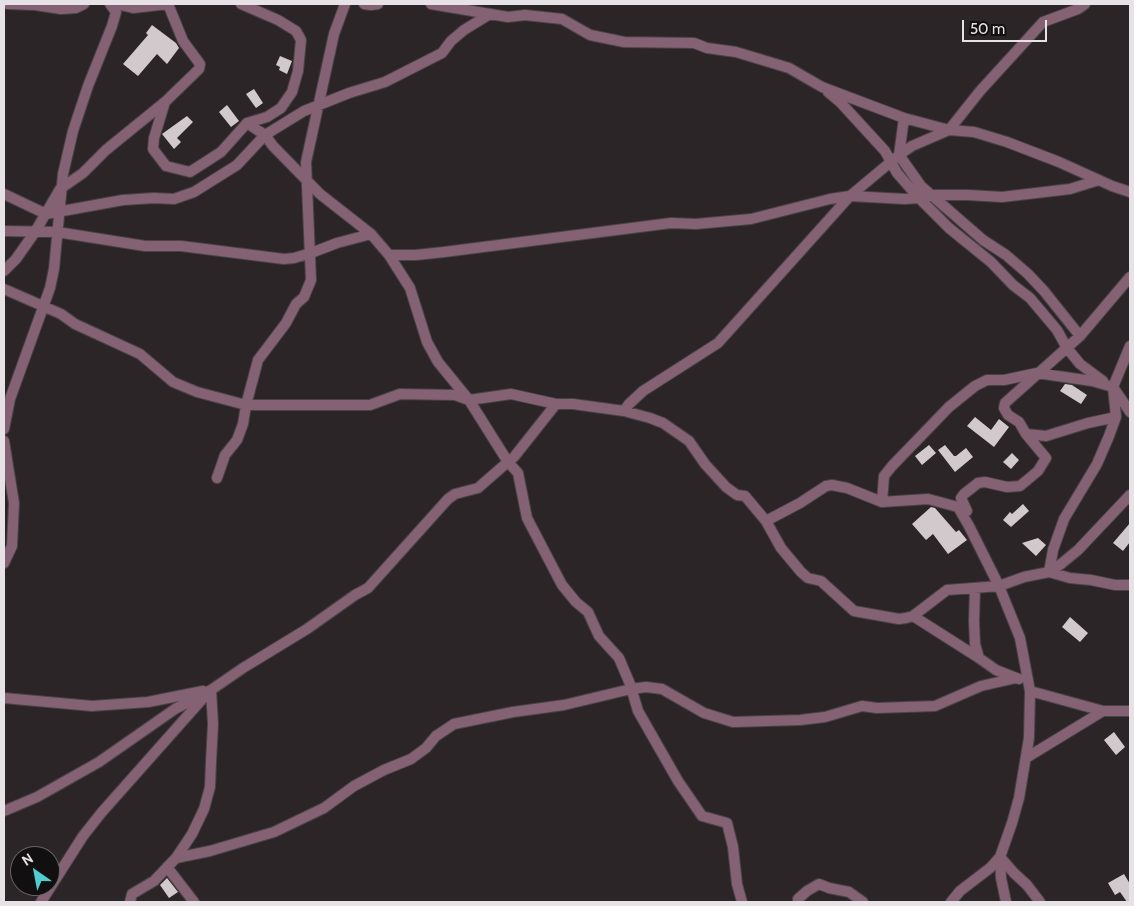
<!DOCTYPE html>
<style>
body{margin:0}
#map{position:relative;width:1134px;height:906px;overflow:hidden;background:#2c2528;font-family:Cabin,sans-serif}
canvas{display:block}
.frame{position:absolute;inset:0;border:5px solid #e7e2e5;pointer-events:none}
.north{position:absolute;left:10px;top:846px;width:50px;height:50px;box-sizing:border-box;background:#120f10;border:1px solid #676365;border-radius:50%;rotate:327deg;font-size:14px;font-weight:700;line-height:20px;text-align:center;color:#e7e2e5}
.north::after{content:'';display:block;margin:auto;width:18px;height:22px;background:#52cdcf;clip-path:polygon(50% 0,100% 100%,50% 72%,0 100%)}
.scale{position:absolute;left:962px;top:20px;width:85px;height:22px;box-sizing:border-box;border:2px solid #e7e2e5;border-top:0;padding-left:6px;font-size:15px;line-height:18px;white-space:nowrap;color:#e7e2e5;-webkit-text-stroke:4px #120f10;paint-order:stroke}
</style>
<div id="map">
<canvas width="1134" height="906"></canvas>
<div class="frame"></div>
<div class="north">N</div>
<div class="scale">50 m</div>
</div>
<script>
const c = document.querySelector('canvas').getContext('2d');
c.lineJoin = 'round';
function fill(path, color) { c.fillStyle = color; c.fill(path, 'evenodd'); }
const toPath = rows => new Path2D(rows.map(r => 'M' + r).join(''));
function strokePath(path, color, width, dash) { c.strokeStyle = color; c.lineWidth = width; c.lineCap = dash ? 'butt' : 'round'; c.setLineDash(dash || []); c.stroke(path); }
const building = toPath([
 [152,25,176,43,179,48,167,64,157,54,138,76,123,64,148,35,146,33],
 [280,56,292,61,287,74,279,70,280,67,276,65],
 [254,89,263,103,256,108,246,94],
 [227,105,239,121,231,127,219,112],
 [187,116,193,122,177,138,181,142,174,149,162,134],
 [1065,384,1072,385,1087,395,1081,404,1060,391],
 [975,417,991,430,999,419,1009,427,994,447,967,426],
 [929,445,936,453,922,465,915,456],
 [945,445,954,456,956,456,966,448,973,457,955,472,938,450],
 [1012,453,1019,460,1011,469,1003,462],
 [1023,504,1029,511,1011,527,1003,520,1010,512,1012,514],
 [931,507,935,508,956,532,959,530,967,540,948,554,933,534,926,540,912,524],
 [1130,523,1130,542,1123,551,1113,543],
 [1038,538,1046,545,1036,556,1022,543],
 [1070,617,1088,633,1080,642,1062,627],
 [1114,732,1125,747,1116,755,1104,740],
 [1124,874,1130,884,1130,902,1127,902,1120,892,1115,895,1108,883],
 [167,878,178,892,169,898,160,885]
]);
const minor = toPath([
 [8,4,35,5,61,9,76,8,84,4],
 [117,4,133,8,168,4],
 [168,4,183,41,200,64,199,69,165,102,154,138,153,149,166,166,190,172,221,152,247,123,267,117,281,108,292,92,298,71,301,40,296,31,278,20,241,4],
 [364,4,371,5,378,4],
 [431,4,508,17,525,15,562,19,590,35,624,42,694,43,707,48,736,52,789,68,822,87,904,118,899,155,921,186,983,240,1006,255,1028,274,1044,291,1080,336],
 [828,92,841,103,885,151,897,173,919,198,949,228,991,262,1013,285,1030,298,1057,330,1067,348,1080,364,1103,381],
 [904,118,949,130,974,132,1007,142,1059,162,1112,186,1130,192],
 [247,123,265,135,273,146,320,194,371,234],
 [4,194,46,214,123,200,154,198,174,199,194,192,237,165,265,135,304,111,349,93,385,82,442,53,451,41,464,30,490,14],
 [4,231,57,232,145,246,181,246,284,259,294,258,311,253,337,243,371,234,389,255],
 [4,271,16,259,35,232,60,189,83,173,106,150,165,102],
 [4,289,61,314,75,324,140,354,173,382,197,392,246,405,370,405,400,394,455,395,469,400,511,394,556,404,573,404,624,411,650,418,663,423,689,441,705,464,726,487,737,495,745,496,766,521],
 [1130,346,1113,387,1116,417,1109,436,1097,464,1064,519,1053,550,1049,572,1070,578,1091,580,1115,585,1130,585],
 [624,411,629,404,643,391,718,343,850,196,899,155,912,146,949,130,980,91,1043,22,1078,9,1085,4],
 [1130,412,1113,387,1092,381,1037,373,1004,380,987,380,975,386,949,407,892,466,884,476,882,502,928,499,958,507,969,526,999,586,1024,577,1049,572,1061,564,1078,550,1130,495],
 [4,429,10,399,50,288,54,269,63,174,73,131,88,86,112,26,116,12,110,4],
 [1026,434,1046,436,1088,423,1116,417],
 [4,441,14,503,12,546,4,563],
 [217,478,225,455,237,440,243,424,246,405,258,360,286,323,296,304,304,297,311,280,306,162,334,34,345,4],
 [882,502,847,488,832,485,826,486,800,503,766,521,781,548,801,572,808,578,821,581,854,611,899,619,906,618,913,616,947,590,999,586,1020,638,1030,691,1029,738,1019,798,1012,823,1000,857,1001,878,1006,902],
 [967,511,961,498,964,494,978,483,985,482,1007,487,1020,486,1038,471,1046,458,1026,434,1019,422,1008,415,1004,408,1005,403,1080,336,1130,277],
 [975,588,974,621,975,644,979,658,996,670,1019,679],
 [913,616,979,658],
 [1030,691,1103,711,1130,711],
 [4,698,92,706,148,702,203,691],
 [1026,758,1103,711],
 [4,811,37,797,99,762,175,709,211,690,243,668,307,629,355,595,368,588,448,499,455,494,478,488,502,467,514,457,556,404],
 [1000,857,1014,873,1027,885,1040,902],
 [176,858,210,851,274,832,324,808,354,786,384,770,411,759,426,748,436,736,454,724,513,712,564,705,631,689,646,687,662,689,704,713,733,722,800,720,825,717,862,706,877,708,935,706,981,686,1016,678],
 [167,867,194,902],
 [41,902,83,836,102,812,205,696],
 [130,902,132,894,154,881,176,858,192,834,204,809,210,787,211,762,213,724,211,690],
 [742,902,737,884,733,847,727,823,702,816,678,781,638,711,630,684,619,658,599,636,588,612,576,602,562,585,527,518,518,473,508,462,469,400,438,362,427,342,410,288,389,255,416,255,444,252,671,223,696,224,751,219,830,199,850,196,905,199,919,198,931,195,968,195,1002,197,1070,189,1099,180],
 [798,902,798,899,807,891,819,884,829,888,849,892,863,902],
 [951,902,960,891,990,868,1000,857]
]);
fill(building, '#d2c9cd');
strokePath(minor, '#4a4346', 12);
strokePath(minor, '#846173', 10);
</script>
